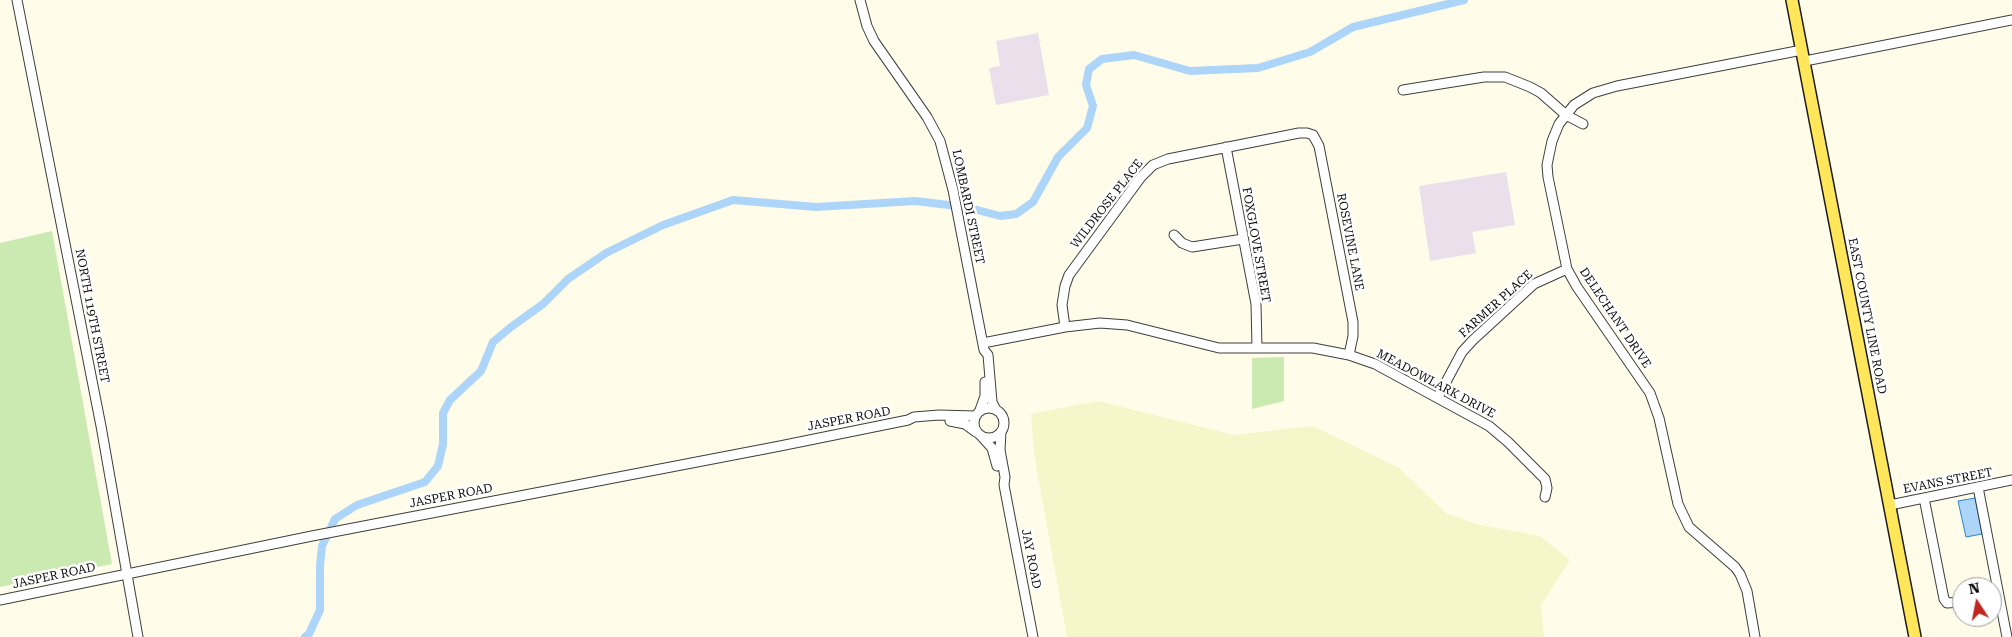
<!DOCTYPE html>
<style>
body{margin:0}
#map{position:relative;width:2012px;height:637px;overflow:hidden;background:#fffdea;font-family:"Roboto Serif",serif}
canvas{display:block}
.north{position:absolute;left:1952px;top:577px;width:50px;height:50px;box-sizing:border-box;background:#fff;border:1px solid #9d9d9d;border-radius:50%;rotate:349deg;font-size:14px;font-weight:700;line-height:20px;text-align:center;color:#0b0b0b}
.north::after{content:'';display:block;margin:auto;width:18px;height:22px;background:#c0261e;clip-path:polygon(50% 0,100% 100%,50% 72%,0 100%)}
</style>
<div id="map">
<canvas width="2012" height="637"></canvas>
<div class="north">N</div>
</div>
<script>
const c = document.querySelector('canvas').getContext('2d');
c.lineJoin = 'round';
function fill(path, color) { c.fillStyle = color; c.fill(path, 'evenodd'); }
const toPath = rows => new Path2D(rows.map(r => 'M' + r).join(''));
function strokePath(path, color, width, dash) { c.strokeStyle = color; c.lineWidth = width; c.lineCap = dash ? 'butt' : 'round'; c.setLineDash(dash || []); c.stroke(path); }
function label(font, color, halo, rows, align = 'center') {
  c.font = font + ' "Roboto Serif",serif'; c.lineWidth = 5; c.setLineDash([]); c.textBaseline = 'middle'; c.strokeStyle = halo; c.fillStyle = color; for (const [text, x, y, turn = 0] of rows) {
    c.save(); c.translate(x, y); c.rotate((+turn || 0) * Math.PI / 180); c.textAlign = isNaN(turn) ? turn : align; if (halo) c.strokeText(text, 0, 0); c.fillText(text, 0, 0); c.restore();
  }
}
const industrial = toPath([
 [1038,33,1049,95,996,105,989,68,1000,66,996,41],
 [1506,172,1515,225,1472,232,1476,253,1430,261,1419,186]
]);
const farmland = toPath([
 [1098,401,1234,435,1313,426,1399,468,1446,513,1476,524,1540,536,1570,560,1541,605,1544,637,1067,637,1034,454,1031,414]
]);
const green = toPath([
 [52,231,112,564,0,587,0,243],
 [1284,357,1284,401,1252,409,1252,358]
]);
const water = toPath([
 [1975,498,1982,534,1966,537,1958,501,1975,498]
]);
const canal = toPath([
 [305,637,309,634,320,610,320,566,322,546,335,519,357,505,425,482,438,466,443,444,443,413,450,400,481,371,493,342,511,327,543,304,568,279,606,253,663,225,733,200,816,207,915,201,966,207,1000,216,1016,214,1033,202,1058,157,1087,128,1093,106,1086,85,1089,69,1102,59,1134,55,1190,71,1258,68,1310,52,1353,27,1464,0]
]);
const minor = toPath([
 [17,0,101,426,138,637],
 [860,0,867,26,874,41,927,117,940,141,953,190,984,350,988,355,992,402,996,410],
 [1805,61,2012,20],
 [1403,90,1484,77,1505,77,1530,87,1541,93,1566,115,1583,124],
 [1226,147,1256,304,1257,348],
 [1174,235,1182,243,1192,247,1243,239],
 [1065,327,1062,305,1065,286,1069,275,1141,177,1153,165,1168,159,1299,133,1307,133,1313,135,1319,146,1353,322,1353,336,1349,355],
 [983,343,1065,327,1100,323,1127,325,1219,348,1313,348,1349,355,1375,364,1489,426,1508,442,1545,479,1547,488,1545,497],
 [1438,397,1462,352,1473,340,1534,284,1567,269],
 '974 423a15 15 0 1 1 30 0a15 15 0 1 1-30 0Z',
 [980,410,985,396,985,382],
 [950,421,965,424,976,432],
 [1001,432,1000,450,1005,477,1004,485,1033,637],
 [982,437,992,448,997,466],
 [1978,487,2007,637],
 [1924,498,1944,599,1947,603,1962,602],
 [1890,505,2012,480],
 [0,600,312,536,780,446,908,420,914,417,939,415,975,416],
 [1755,637,1747,591,1740,574,1735,567,1689,527,1678,504,1659,418,1650,393,1577,287,1567,269,1548,177,1547,165,1552,141,1559,124,1574,105,1593,93,1617,86,1802,50]
]);
const major = toPath([
 [1792,0,1915,637]
]);
const streetNames = [
 ["WILDROSE PLACE",1107,204,-52],
 ["LOMBARDI STREET",968,207,78],
 ["ROSEVINE LANE",1350,242,79],
 ["FOXGLOVE STREET",1256,245,80],
 ["FARMER PLACE",1496,304,-42],
 ["NORTH 119TH STREET",92,316,79],
 ["EAST COUNTY LINE ROAD",1867,316,79],
 ["DELECHANT DRIVE",1615,318,56],
 ["MEADOWLARK DRIVE",1436,384,28],
 ["JASPER ROAD",849,419,-11],
 ["EVANS STREET",1948,481,-11],
 ["JASPER ROAD",451,496,-11],
 ["JAY ROAD",1031,559,79],
 ["JASPER ROAD",54,576,-12]
];
fill(industrial, '#ebdfeb');
fill(farmland, '#f5f6c9');
fill(green, '#caeab2');
fill(water, '#acd5f9');
strokePath(water, '#3083d3', 1);
strokePath(canal, '#acd5f9', 8);
strokePath(minor, '#3e3e3e', 11);
strokePath(major, '#1c1c1c', 14);
strokePath(minor, '#fff', 9);
strokePath(major, '#ffe65a', 11);
label('12px', '#0b0b0b', '#fff', streetNames);
</script>
